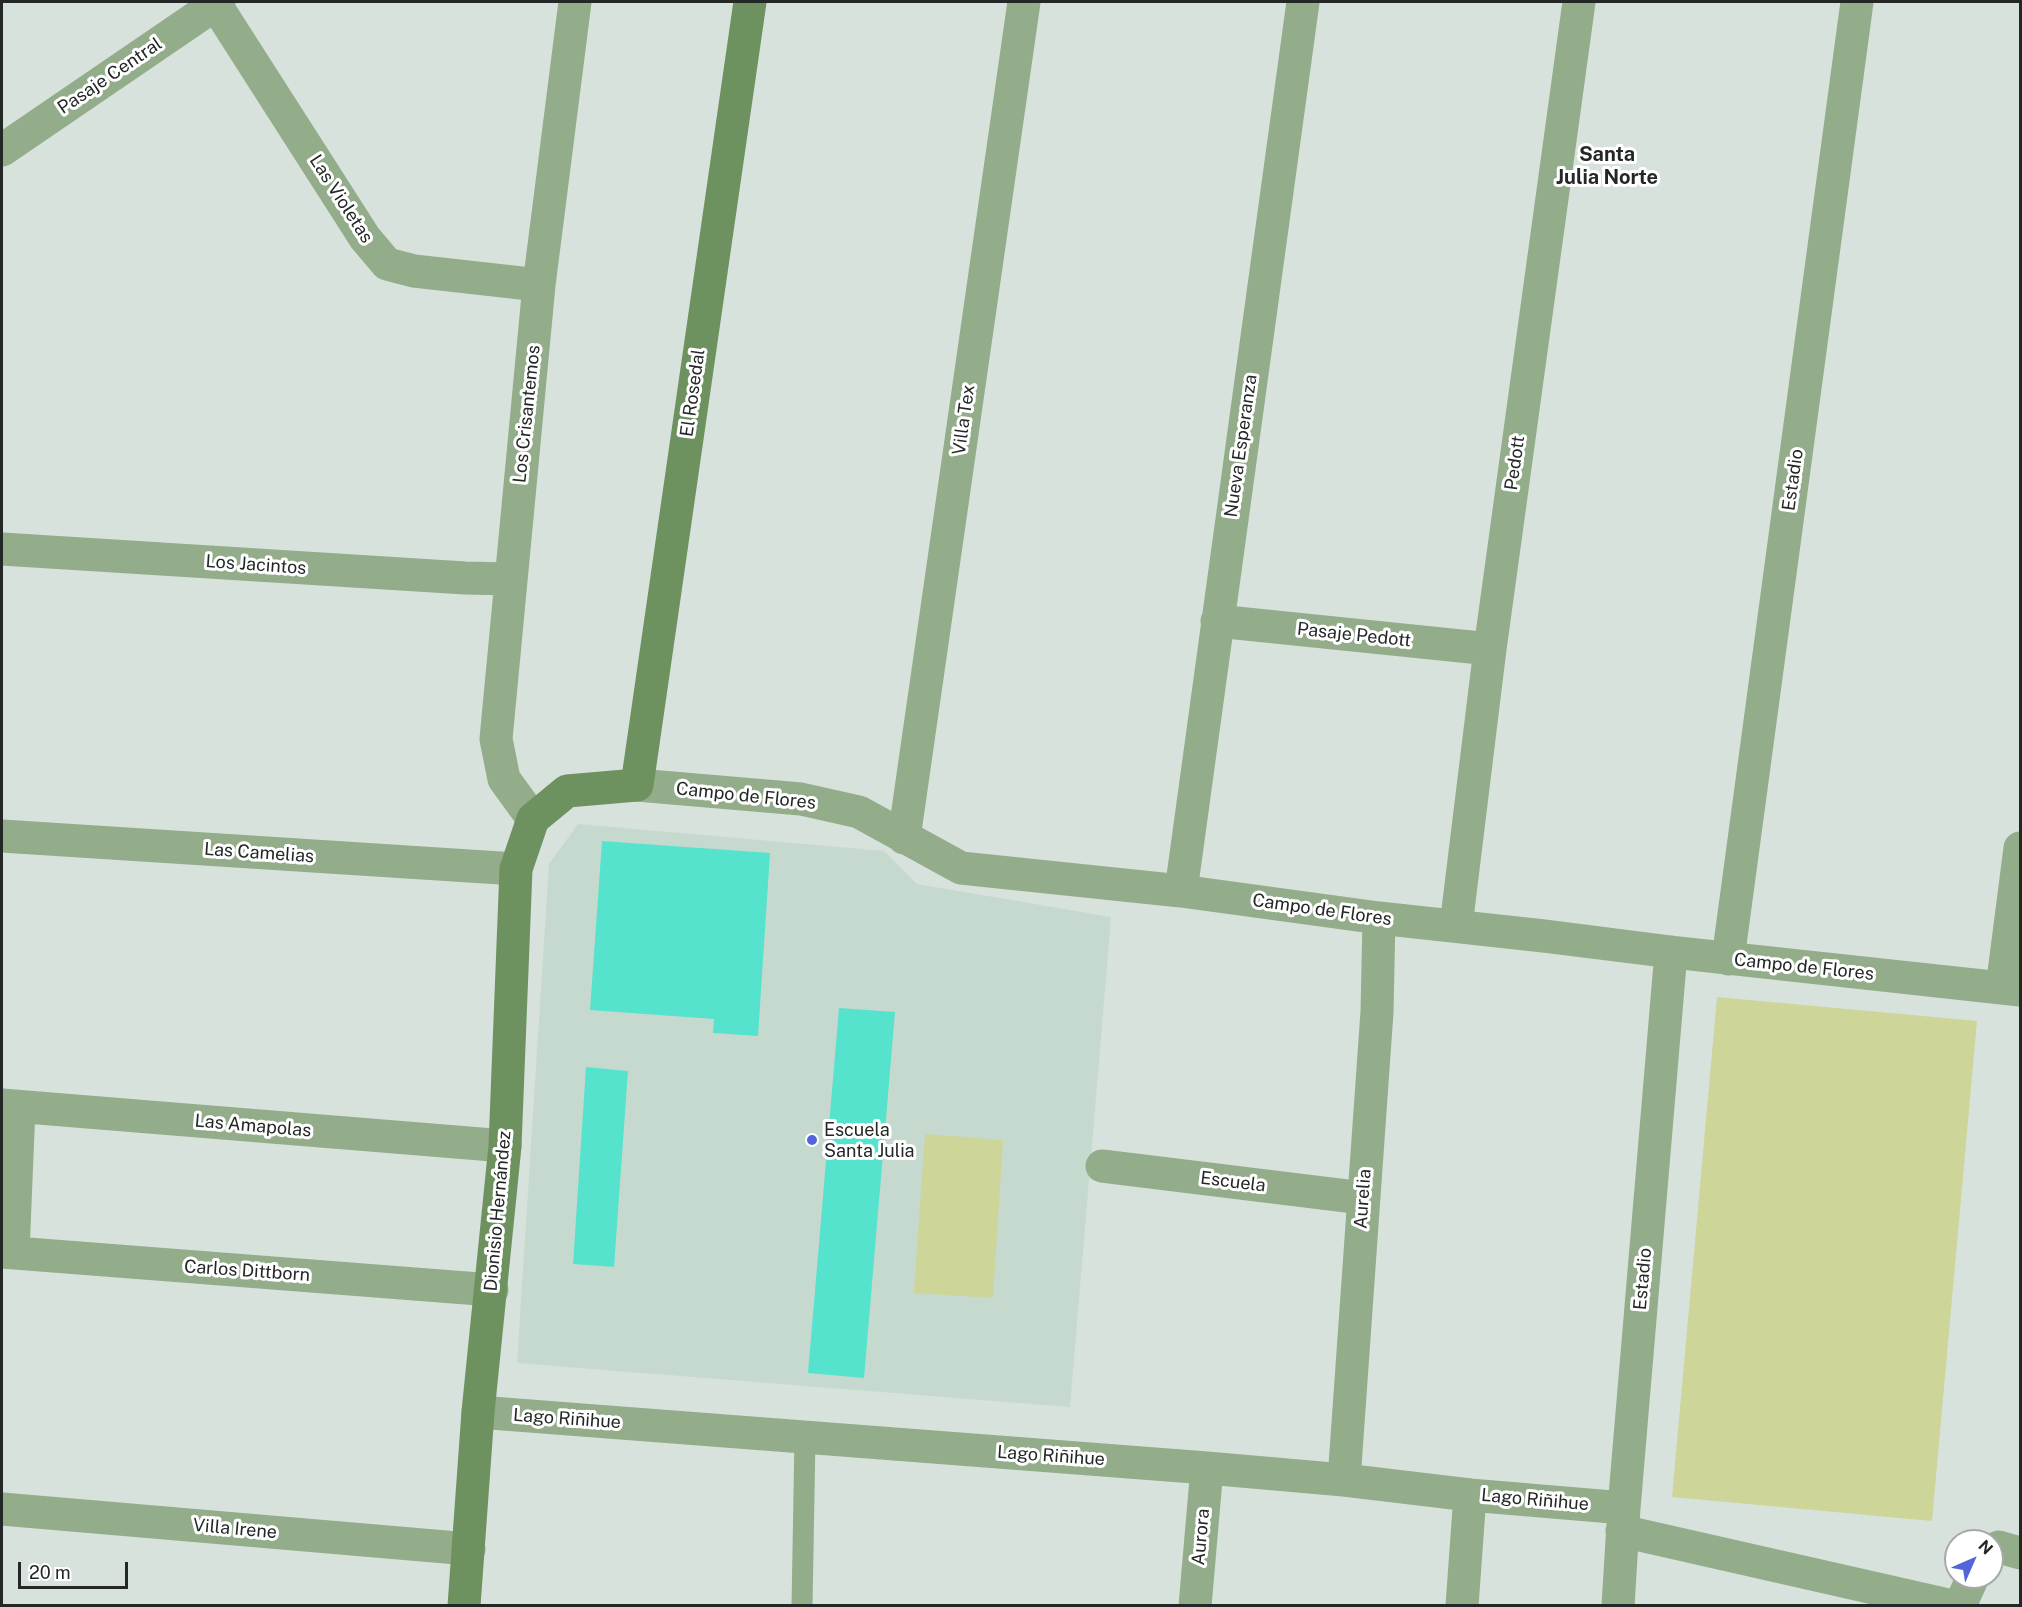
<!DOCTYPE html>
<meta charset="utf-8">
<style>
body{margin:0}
#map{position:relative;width:2022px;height:1607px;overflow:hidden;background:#d7e2dc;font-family:"Public Sans",sans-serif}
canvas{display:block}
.frame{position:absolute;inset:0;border:3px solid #232725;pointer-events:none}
.north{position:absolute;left:1944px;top:1529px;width:60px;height:60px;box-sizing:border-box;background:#fff;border:2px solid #a7a9a8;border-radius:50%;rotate:45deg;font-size:16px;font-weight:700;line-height:24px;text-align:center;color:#232725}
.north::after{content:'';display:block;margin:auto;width:21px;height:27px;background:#5365db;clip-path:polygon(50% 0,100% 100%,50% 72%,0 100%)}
.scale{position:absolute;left:18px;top:1562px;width:110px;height:27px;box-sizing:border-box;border:3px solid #232725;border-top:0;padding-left:8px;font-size:18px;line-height:21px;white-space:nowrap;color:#232725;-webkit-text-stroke:4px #fff;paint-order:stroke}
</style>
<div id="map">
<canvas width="2022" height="1607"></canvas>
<div class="frame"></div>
<div class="north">N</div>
<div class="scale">20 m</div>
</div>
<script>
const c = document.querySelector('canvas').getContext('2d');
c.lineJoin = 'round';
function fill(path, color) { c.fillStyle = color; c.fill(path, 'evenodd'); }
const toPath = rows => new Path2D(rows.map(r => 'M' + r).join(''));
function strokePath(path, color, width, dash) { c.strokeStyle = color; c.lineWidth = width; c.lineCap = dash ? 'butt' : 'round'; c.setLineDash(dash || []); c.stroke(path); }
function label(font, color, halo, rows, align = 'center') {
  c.font = font + ' "Public Sans",sans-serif'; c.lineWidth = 6; c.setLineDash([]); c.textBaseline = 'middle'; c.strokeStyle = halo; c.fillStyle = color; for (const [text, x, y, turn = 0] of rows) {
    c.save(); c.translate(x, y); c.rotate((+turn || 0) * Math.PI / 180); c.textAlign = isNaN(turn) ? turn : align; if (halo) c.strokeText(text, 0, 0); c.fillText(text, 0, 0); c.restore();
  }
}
const built = toPath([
 [578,824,884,851,917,884,1111,917,1070,1407,517,1363,549,864]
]);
const green = toPath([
 [1717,997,1977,1021,1932,1521,1672,1497],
 [925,1134,1003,1140,993,1298,914,1293]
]);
const building = toPath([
 [602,841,770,853,758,1036,713,1033,714,1019,590,1010],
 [839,1008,895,1012,864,1378,808,1373],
 [586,1067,628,1071,614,1267,573,1264]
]);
const lane = toPath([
 [802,1606,805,1438]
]);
const street = toPath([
 [214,2,365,238,387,264,414,271,539,285],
 [2,150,219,2],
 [2,549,465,578,510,579],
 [1217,621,1490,649],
 [637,785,801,799,859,812,961,868,1181,891,1379,918,1544,936,1671,952,2020,990],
 [533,819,504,779,496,739,539,285,575,2],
 [2,836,516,869],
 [904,838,1024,2],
 [1181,891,1303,2],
 [1456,926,1490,649,1579,2],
 [1728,959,1857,2],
 [2002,988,2020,848],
 [2,1105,505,1146],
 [1102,1166,1363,1198],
 [2,1252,492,1290],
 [13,1253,19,1107],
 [478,1412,1207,1468,1344,1480,1470,1495,1624,1508],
 [1344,1480,1377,1012,1379,918],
 [2,1509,469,1549],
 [1622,1531,1953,1606],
 [1992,1550,1999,1547,2020,1553],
 [1195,1606,1207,1468],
 [1462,1606,1470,1495],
 [1618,1606,1624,1508,1671,952],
 [1955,1606,1962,1601,1973,1577]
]);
const secondary = toPath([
 [464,1606,478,1412,505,1146,516,869,533,819,567,791,637,785,750,2]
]);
const markers = [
 [812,1140,6,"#5365db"]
];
const streetNames = [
 ["Pasaje Central",110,76,-34],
 ["Las Violetas",341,199,57],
 ["El Rosedal",693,393,-82],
 ["Los Crisantemos",527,414,-84],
 ["Villa Tex",964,420,-82],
 ["Nueva Esperanza",1241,446,-82],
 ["Pedott",1515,463,-82],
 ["Estadio",1793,480,-82],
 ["Los Jacintos",256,565,4],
 ["Pasaje Pedott",1354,635,6],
 ["Campo de Flores",746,796,6],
 ["Las Camelias",259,853,4],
 ["Campo de Flores",1322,910,8],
 ["Campo de Flores",1804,967,6],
 ["Las Amapolas",253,1126,5],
 ["Escuela",1233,1182,7],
 ["Aurelia",1363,1199,-86],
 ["Dionisio Hernández",498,1211,-85],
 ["Carlos Dittborn",247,1271,4],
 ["Estadio",1643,1279,-85],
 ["Lago Riñihue",567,1419,4],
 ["Lago Riñihue",1051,1456,4],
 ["Lago Riñihue",1535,1500,5],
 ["Villa Irene",235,1529,5],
 ["Aurora",1201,1537,-85]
];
const poiNames = [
 ["Escuela",824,1130],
 ["Santa Julia",824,1151]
];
const neighbourhoodNames = [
 ["Santa",1607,155],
 ["Julia Norte",1607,178]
];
fill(built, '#c6d9ce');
fill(green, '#ced599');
fill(building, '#55e3ce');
strokePath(lane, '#93ac89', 21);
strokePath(street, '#93ac89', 33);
strokePath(secondary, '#6e925f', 33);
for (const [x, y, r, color] of markers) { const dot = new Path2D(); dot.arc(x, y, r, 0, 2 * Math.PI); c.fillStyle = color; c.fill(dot); strokePath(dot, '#fff', 2); }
label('18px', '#232725', '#fff', streetNames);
label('18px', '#232725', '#fff', poiNames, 'left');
label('bold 20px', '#232725', '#fff', neighbourhoodNames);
</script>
